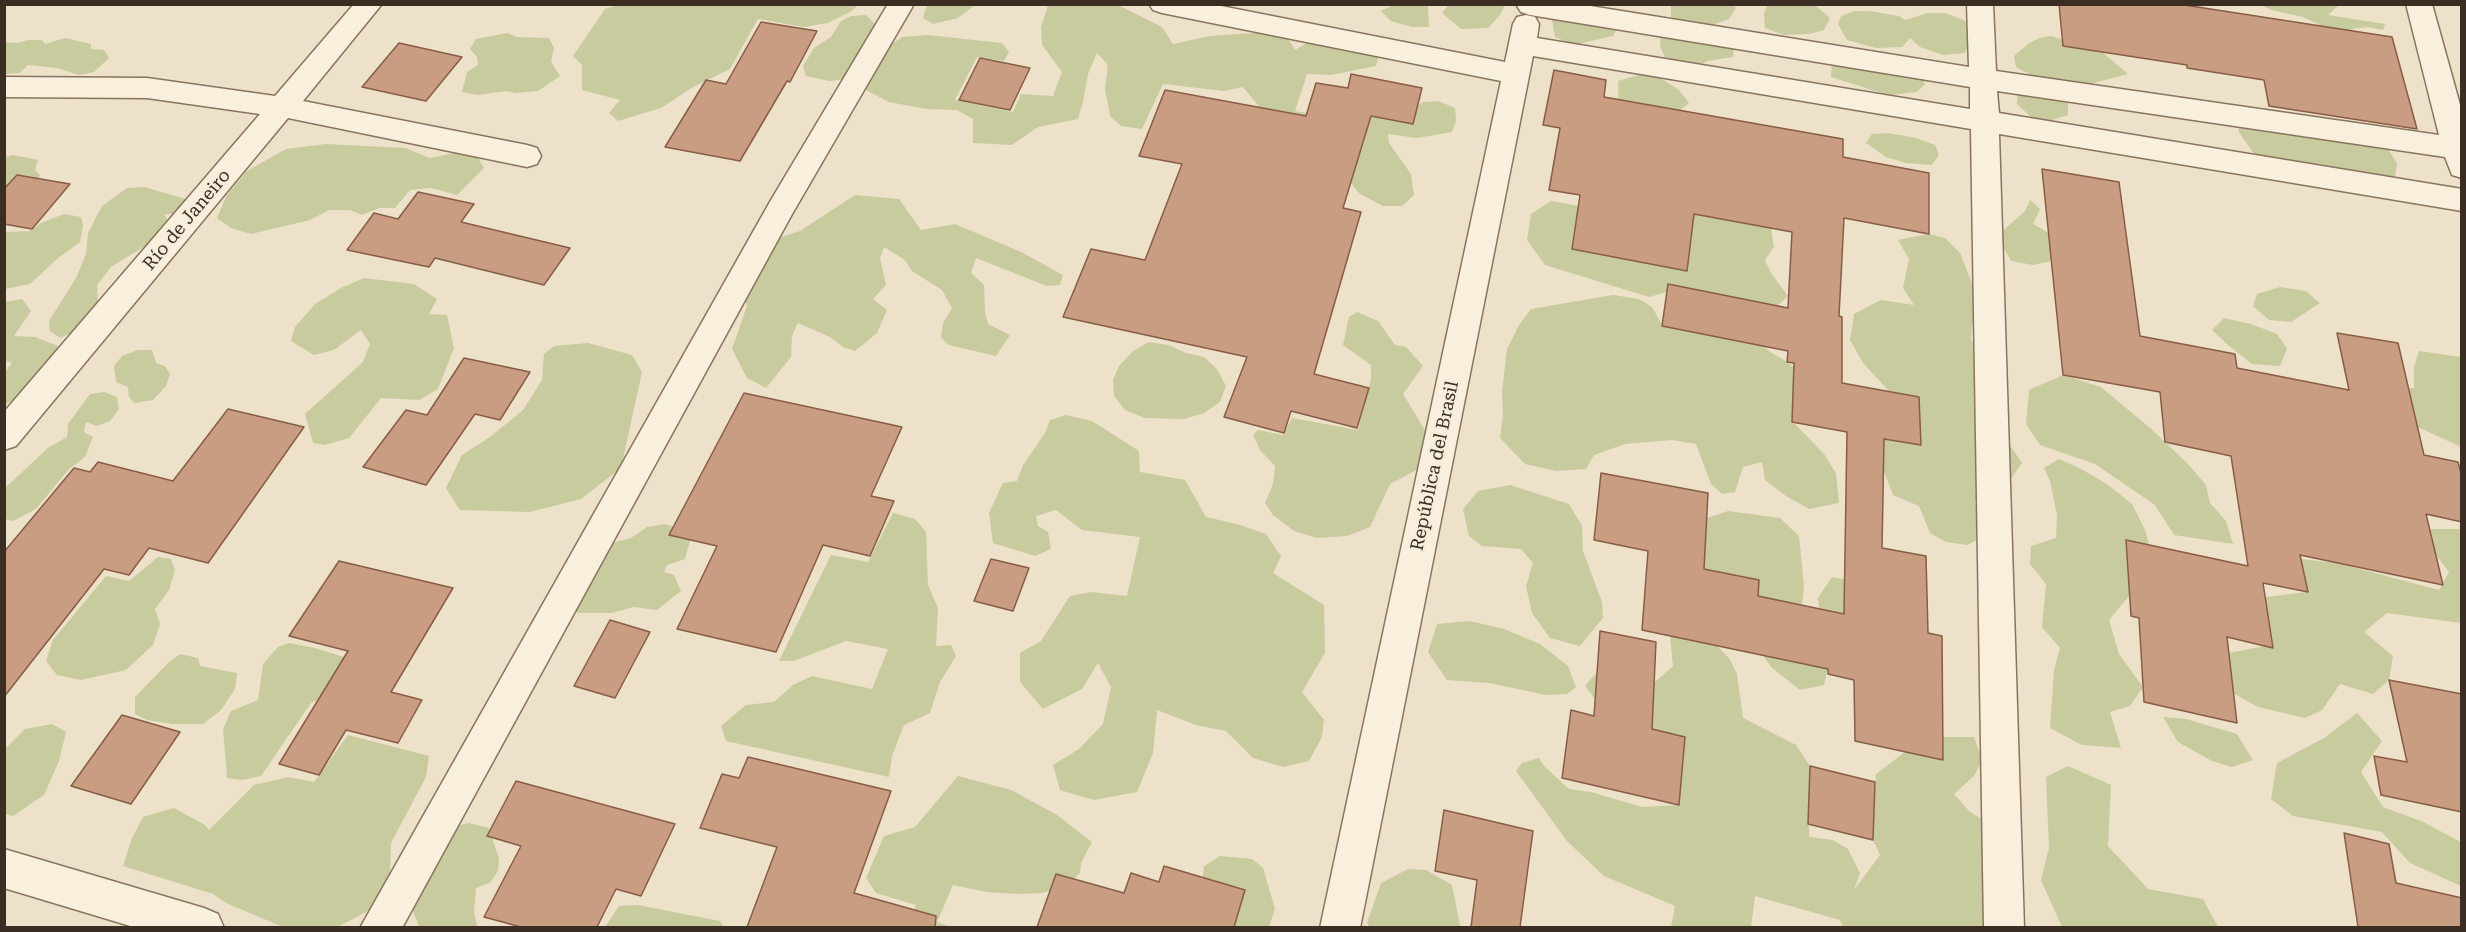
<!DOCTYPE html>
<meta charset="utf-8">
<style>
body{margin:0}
#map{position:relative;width:2466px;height:932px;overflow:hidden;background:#ede1ca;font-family:"Roboto Serif",serif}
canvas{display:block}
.frame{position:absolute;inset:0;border:6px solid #3a2d21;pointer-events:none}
</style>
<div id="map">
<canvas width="2466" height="932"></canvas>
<div class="frame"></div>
</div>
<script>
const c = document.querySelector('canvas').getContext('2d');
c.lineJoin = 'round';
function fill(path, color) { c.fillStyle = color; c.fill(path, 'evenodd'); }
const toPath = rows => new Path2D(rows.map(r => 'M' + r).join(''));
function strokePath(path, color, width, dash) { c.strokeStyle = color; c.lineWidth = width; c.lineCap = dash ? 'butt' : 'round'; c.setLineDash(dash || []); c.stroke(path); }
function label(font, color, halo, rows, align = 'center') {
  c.font = font + ' "Roboto Serif",serif'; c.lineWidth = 5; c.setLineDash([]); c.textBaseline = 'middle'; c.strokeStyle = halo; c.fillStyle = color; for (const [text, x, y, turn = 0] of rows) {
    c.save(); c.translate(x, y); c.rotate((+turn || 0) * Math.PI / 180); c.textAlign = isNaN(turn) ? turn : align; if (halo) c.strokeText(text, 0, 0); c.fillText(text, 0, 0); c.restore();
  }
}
const green = toPath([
 [1449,4,1505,4,1505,5,1500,15,1488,28,1461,29,1442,13],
 [1733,4,1736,8,1729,19,1715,24,1690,25,1671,17,1671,5],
 [619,5,858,5,850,12,828,23,804,27,758,19,730,69,693,87,661,108,618,121,609,113,620,100,582,90,582,65,573,56,605,9],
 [927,5,927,4,975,5,958,18,933,24,923,18],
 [1048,5,1118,5,1162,27,1173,44,1210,36,1269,32,1289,40,1295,50,1312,40,1379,53,1376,66,1331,75,1307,74,1295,111,1306,113,1313,118,1277,128,1243,87,1224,91,1163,84,1142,129,1121,126,1110,116,1105,89,1108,65,1097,53,1088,74,1083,102,1078,119,1038,127,1012,145,973,143,973,119,957,110,926,109,889,102,864,89,888,47,902,37,928,35,1002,43,1009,52,1004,61,977,57,955,100,1013,112,1021,94,1053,96,1062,72,1042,45,1041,27],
 [1394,5,1428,5,1429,27,1412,27,1391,21,1381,11],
 [1767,5,1815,5,1830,18,1824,30,1809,34,1784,35,1765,28,1764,14],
 [2260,5,2337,5,2338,6,2328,15,2385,24,2383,30,2368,27,2352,29,2339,34,2303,17,2272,10],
 [1559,7,1617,28,1613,36,1574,45,1555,37,1552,20],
 [1855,11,1869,11,1899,16,1905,20,1928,13,1945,13,1964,20,1972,31,1971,38,1965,53,1943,55,1920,47,1910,38,1902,47,1876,48,1847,40,1838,24,1841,16],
 [866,15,875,24,874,31,847,79,829,81,806,76,803,66,814,48,831,37,841,21,851,16],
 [507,33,517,37,549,38,554,48,551,62,560,76,538,91,516,93,506,91,478,95,462,92,467,72,478,65,477,57,470,49,476,39],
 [1661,33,1734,42,1733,57,1708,61,1692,68,1668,63,1660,47],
 [2051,36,2102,52,2128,74,2063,91,2068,103,2068,115,2045,122,2031,117,2017,104,2018,89,2052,86,2016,67,2014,56,2028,44,2039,38],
 [65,38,91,44,91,49,104,50,109,58,94,72,79,75,57,68,28,65,20,73,5,74,5,42,18,43,28,40,42,40,45,44],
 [1832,63,1918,69,1925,84,1917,92,1891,95,1875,91,1831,77],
 [1642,74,1662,79,1679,90,1689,103,1666,122,1619,113,1618,81],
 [1438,101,1455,108,1456,121,1452,132,1417,138,1388,134,1389,143,1411,174,1414,195,1402,206,1383,206,1360,194,1334,164,1357,117,1398,113,1424,102],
 [2264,108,2282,111,2318,132,2386,146,2397,163,2395,177,2364,180,2259,161,2238,131,2242,121],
 [1888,133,1916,138,1935,145,1939,155,1932,165,1906,163,1886,157,1866,143,1872,134],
 [326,144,405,148,430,158,464,151,478,158,484,168,457,195,431,188,410,190,395,208,379,208,362,215,350,210,329,210,310,220,251,234,231,228,217,218,227,195,247,171,286,149],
 [13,155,38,160,35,170,40,175,37,184,5,202,5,157],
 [1647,186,1771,228,1774,247,1765,260,1771,273,1788,296,1774,309,1750,306,1728,296,1668,284,1667,292,1649,297,1545,265,1527,240,1531,214,1551,201,1579,206,1572,249,1687,271,1692,228],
 [144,187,189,200,187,214,164,214,169,223,156,239,111,267,97,285,98,307,78,330,60,338,50,331,49,321,76,278,86,254,88,233,102,206,127,188],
 [855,195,899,199,921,230,955,224,1021,252,1063,275,1060,285,1047,286,976,258,971,273,984,285,985,313,988,324,1010,335,996,356,949,345,941,338,943,323,952,308,942,290,912,271,905,260,884,247,880,258,886,285,873,299,887,310,877,333,855,351,843,347,830,337,798,323,792,336,791,357,766,388,747,378,732,349,747,306,733,265,762,243,800,231],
 [2030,200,2040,209,2033,224,2049,233,2052,261,2033,265,2011,261,1997,236,2025,211],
 [64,214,81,217,83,226,80,242,57,259,30,284,5,289,5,232,29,231,41,223],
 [1929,234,1945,238,1960,253,1974,288,1990,308,1972,325,1971,339,1982,362,1992,396,1975,412,2005,438,2022,463,2007,484,1983,487,1975,502,1983,537,1967,545,1946,542,1930,533,1919,506,1893,495,1884,471,1872,460,1884,439,1921,445,1919,397,1889,391,1863,363,1850,340,1854,314,1881,300,1914,305,1903,288,1909,259,1898,240],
 [364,278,414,284,437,299,429,314,447,315,454,348,438,389,419,400,381,398,349,438,325,445,313,443,305,414,363,362,370,344,361,330,334,350,314,355,291,341,295,327,315,304,341,288],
 [2280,287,2306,291,2320,303,2291,322,2269,320,2253,306,2257,294],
 [1613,295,1639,299,1652,307,1663,326,1724,338,1740,336,1753,338,1769,351,1787,362,1803,376,1793,422,1824,454,1836,473,1839,503,1809,509,1786,496,1765,480,1762,462,1743,467,1735,492,1722,494,1711,484,1696,444,1672,440,1625,444,1594,455,1586,469,1556,471,1525,464,1500,438,1503,414,1502,391,1507,349,1519,325,1531,309],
 [22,299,31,311,14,336,35,337,58,346,55,376,6,404,5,408,5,372,12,363,5,360,5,302],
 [1357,312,1378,321,1395,345,1406,347,1423,366,1403,394,1429,437,1428,464,1390,484,1370,527,1347,536,1317,538,1294,531,1273,515,1265,503,1273,484,1275,466,1260,450,1253,435,1258,430,1283,435,1292,418,1358,430,1371,379,1371,365,1343,345,1349,317],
 [2224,318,2251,324,2277,334,2287,349,2280,366,2252,364,2229,346,2212,330],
 [1149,342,1168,345,1186,353,1204,357,1217,369,1226,386,1220,402,1204,413,1184,419,1145,418,1125,410,1114,396,1113,380,1119,366,1133,351],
 [588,343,632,355,642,372,621,468,581,499,530,512,460,510,446,488,462,455,490,437,523,410,542,380,544,354,554,346],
 [138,350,152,350,156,363,165,366,170,374,166,386,153,400,134,403,129,397,128,387,116,382,114,366,122,356],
 [2419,351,2461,357,2461,447,2407,422,2393,389,2414,388,2414,367],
 [2063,375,2101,387,2150,428,2187,463,2206,485,2210,503,2226,521,2233,544,2174,535,2155,505,2095,464,2040,445,2026,424,2029,390],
 [104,392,117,397,119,409,110,421,97,426,86,422,84,432,93,437,85,457,69,469,36,509,13,521,5,519,5,488,48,448,67,437,68,424,90,394],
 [1066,415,1092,421,1139,451,1140,472,1185,480,1206,517,1237,524,1266,534,1281,556,1273,573,1324,605,1325,653,1302,692,1324,720,1322,737,1309,761,1283,767,1253,758,1226,731,1196,725,1157,710,1153,753,1137,792,1094,800,1060,790,1053,765,1079,749,1103,724,1111,687,1098,663,1082,689,1043,709,1020,682,1020,653,1041,641,1070,596,1090,592,1127,596,1140,537,1082,530,1056,510,1036,516,1038,526,1048,532,1051,549,1035,556,993,543,989,513,1003,483,1017,481,1023,465,1045,433,1050,420],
 [2059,459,2081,469,2107,484,2132,504,2145,530,2149,545,2126,545,2130,595,2109,620,2119,654,2143,687,2130,706,2110,712,2121,748,2082,745,2050,728,2054,670,2060,648,2042,627,2046,584,2030,564,2031,546,2056,538,2057,515,2050,481,2044,468],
 [1510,485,1569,504,1582,526,1583,551,1602,602,1603,618,1580,646,1550,638,1532,613,1526,586,1533,563,1521,549,1482,546,1469,536,1463,509,1478,491],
 [1728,511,1780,518,1799,536,1804,586,1801,615,1829,662,1824,685,1800,690,1771,667,1751,637,1705,583,1698,521],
 [893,513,915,519,926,532,928,585,938,608,936,646,951,645,956,656,940,682,930,713,904,725,892,756,889,777,726,741,721,726,746,705,774,702,793,685,812,676,872,689,888,649,846,641,794,661,779,661,831,555,868,562],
 [665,524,692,533,685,559,667,565,664,572,674,575,681,591,657,610,634,607,611,613,578,613,556,592,565,564,574,553,631,538,647,527],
 [2430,529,2461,529,2461,623,2387,613,2364,632,2393,656,2389,680,2373,694,2340,684,2322,710,2305,718,2258,707,2233,693,2229,653,2265,646,2258,598,2307,592,2301,559,2337,563,2439,590,2449,572,2436,555],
 [158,557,171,559,175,570,169,590,155,609,160,624,153,645,126,670,81,680,57,675,46,661,53,640,106,576,129,581],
 [1832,577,1858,582,1892,616,1820,616,1818,598],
 [1470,621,1504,629,1540,644,1568,666,1576,687,1567,694,1546,695,1489,683,1447,680,1428,652,1437,624],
 [1670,636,1716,645,1729,658,1737,674,1743,718,1796,745,1810,766,1809,837,1833,840,1848,849,1860,873,1854,890,1880,855,1873,840,1876,774,1905,752,1943,737,1974,737,1982,760,1974,776,1954,794,1969,811,1986,822,1989,927,1843,927,1840,920,1755,896,1751,927,1671,927,1675,906,1604,876,1567,841,1516,771,1522,763,1539,758,1545,767,1569,789,1591,792,1642,807,1679,805,1685,737,1612,720,1585,686,1597,672,1654,683,1673,666],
 [289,643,315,648,347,658,342,686,311,703,261,776,242,780,227,778,223,729,231,711,258,700,263,664,278,647],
 [180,654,198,658,200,666,237,673,235,689,221,710,203,724,172,724,147,720,135,714,135,697,168,663],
 [2357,713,2382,741,2361,772,2383,807,2421,821,2461,842,2461,886,2410,863,2382,832,2293,816,2271,799,2277,763,2324,738],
 [2163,717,2186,719,2237,734,2253,760,2232,767,2212,761,2178,742],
 [52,724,66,732,59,761,44,795,13,816,5,814,5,749,25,729],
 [348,735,429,756,426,777,391,843,390,882,368,911,337,927,283,927,226,903,213,894,123,866,132,838,143,817,174,808,205,825,209,830,254,785,288,777,314,782],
 [2068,766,2111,785,2108,846,2148,889,2203,899,2218,927,2062,927,2041,880,2049,848,2046,777],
 [958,776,1011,790,1057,815,1092,842,1081,863,1080,873,1063,888,1041,893,1018,894,987,892,953,885,937,922,950,927,907,927,916,905,876,893,866,878,884,836,915,827],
 [469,823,489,828,499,859,498,871,491,882,476,888,474,913,477,924,475,927,419,927,409,900,457,826],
 [1220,856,1252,859,1263,868,1275,909,1269,927,1197,928,1204,866],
 [1408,869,1426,870,1452,885,1460,925,1456,928,1370,927,1367,923,1381,883],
 [638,905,720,921,724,927,605,927,619,906]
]);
const building = toPath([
 [2059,4,2178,4,2392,37,2417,129,2269,106,2264,80,2187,68,2187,65,2063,46,2059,4],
 [761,22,817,31,790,82,787,81,740,161,665,147,706,80,726,84,761,22],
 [399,43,462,57,426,101,362,87,399,43],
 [980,58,1030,68,1010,110,959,100,980,58],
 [1554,70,1606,80,1604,97,1843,139,1843,157,1929,173,1929,234,1844,218,1839,316,1842,317,1842,383,1919,397,1921,445,1884,439,1882,548,1926,556,1928,633,1942,636,1943,760,1855,741,1854,680,1828,674,1828,669,1642,630,1648,551,1594,540,1601,473,1708,493,1704,569,1759,580,1758,596,1844,614,1847,432,1792,422,1794,363,1787,362,1788,351,1662,326,1668,284,1788,308,1792,232,1694,214,1687,271,1572,249,1580,195,1549,190,1560,128,1543,125,1554,70],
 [1351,74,1422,88,1413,124,1371,116,1343,208,1361,212,1314,374,1369,388,1357,428,1291,411,1284,433,1224,417,1247,357,1063,317,1091,249,1145,260,1182,164,1139,156,1165,90,1306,116,1316,83,1348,88,1351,74],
 [2042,169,2119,182,2140,336,2235,354,2237,368,2349,390,2337,333,2398,343,2424,455,2458,462,2462,477,2462,522,2426,514,2443,585,2300,555,2308,592,2263,583,2273,648,2227,637,2237,723,2144,702,2139,618,2131,616,2126,540,2248,566,2231,456,2165,442,2160,392,2063,375,2042,169],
 [17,175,70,184,32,229,4,224,4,189,17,175],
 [418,192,474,204,461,222,570,248,544,285,435,258,429,267,347,250,374,213,398,219,418,192],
 [464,358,530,372,500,420,475,414,426,485,363,467,406,410,427,415,464,358],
 [744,393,902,427,871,496,894,501,870,556,823,545,776,652,677,629,717,546,669,535,744,393],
 [228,409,304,427,208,563,149,548,129,575,104,569,4,697,4,552,74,468,90,472,98,462,173,481,228,409],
 [991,559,1029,568,1013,611,974,601,991,559],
 [339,561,453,588,391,692,422,700,398,743,346,730,319,775,279,764,348,651,289,636,339,561],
 [610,620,650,632,615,698,574,686,610,620],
 [1600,631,1656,642,1652,729,1685,737,1679,805,1562,778,1571,710,1594,716,1600,631],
 [2389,680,2462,694,2462,812,2381,795,2374,756,2407,762,2389,680],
 [122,715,180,732,131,804,71,786,122,715],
 [748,757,891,791,854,893,936,916,935,927,747,927,777,847,700,828,722,774,739,778,748,757],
 [1810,766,1875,782,1873,840,1808,824,1810,766],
 [516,781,675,824,641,896,616,889,597,927,521,927,484,917,521,846,487,836,516,781],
 [1444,810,1533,831,1520,927,1471,927,1477,880,1435,871,1444,810],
 [2344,833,2389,844,2396,883,2462,898,2462,927,2358,927,2344,833],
 [1164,866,1245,890,1234,927,1037,927,1056,874,1124,893,1131,873,1159,882,1164,866]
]);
const street = toPath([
 [354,4,382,4,303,101,527,145,537,148,541,156,537,164,527,167,288,118,16,446,4,450,4,412,260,114,147,98,4,97,4,77,147,78,275,96,354,4],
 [888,4,914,4,791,216,402,928,360,928,771,200,888,4],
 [1149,4,1211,4,1505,62,1513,24,1517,17,1526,15,1535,17,1539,24,1537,38,1970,109,1970,87,1530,15,1521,12,1517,6,1578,4,1969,67,1967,4,1993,4,1996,71,2439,135,2406,4,2432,4,2462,112,2462,178,2452,175,2445,157,1997,91,1999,113,2462,189,2462,211,1999,134,2024,928,1984,928,1971,129,1533,56,1360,928,1320,928,1501,81,1162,13,1153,10,1149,4],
 [4,849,204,908,218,914,224,928,137,928,4,888,4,849]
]);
const streetNames = [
 ["Río de Janeiro",187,220,-50],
 ["República del Brasil",1435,466,-78]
];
fill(green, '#c7cb9e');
fill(building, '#c99d81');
strokePath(building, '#875d46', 1.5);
strokePath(street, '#89745f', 3);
fill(street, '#f8efdd');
label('18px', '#3a2d21', '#f5ecd9', streetNames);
</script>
